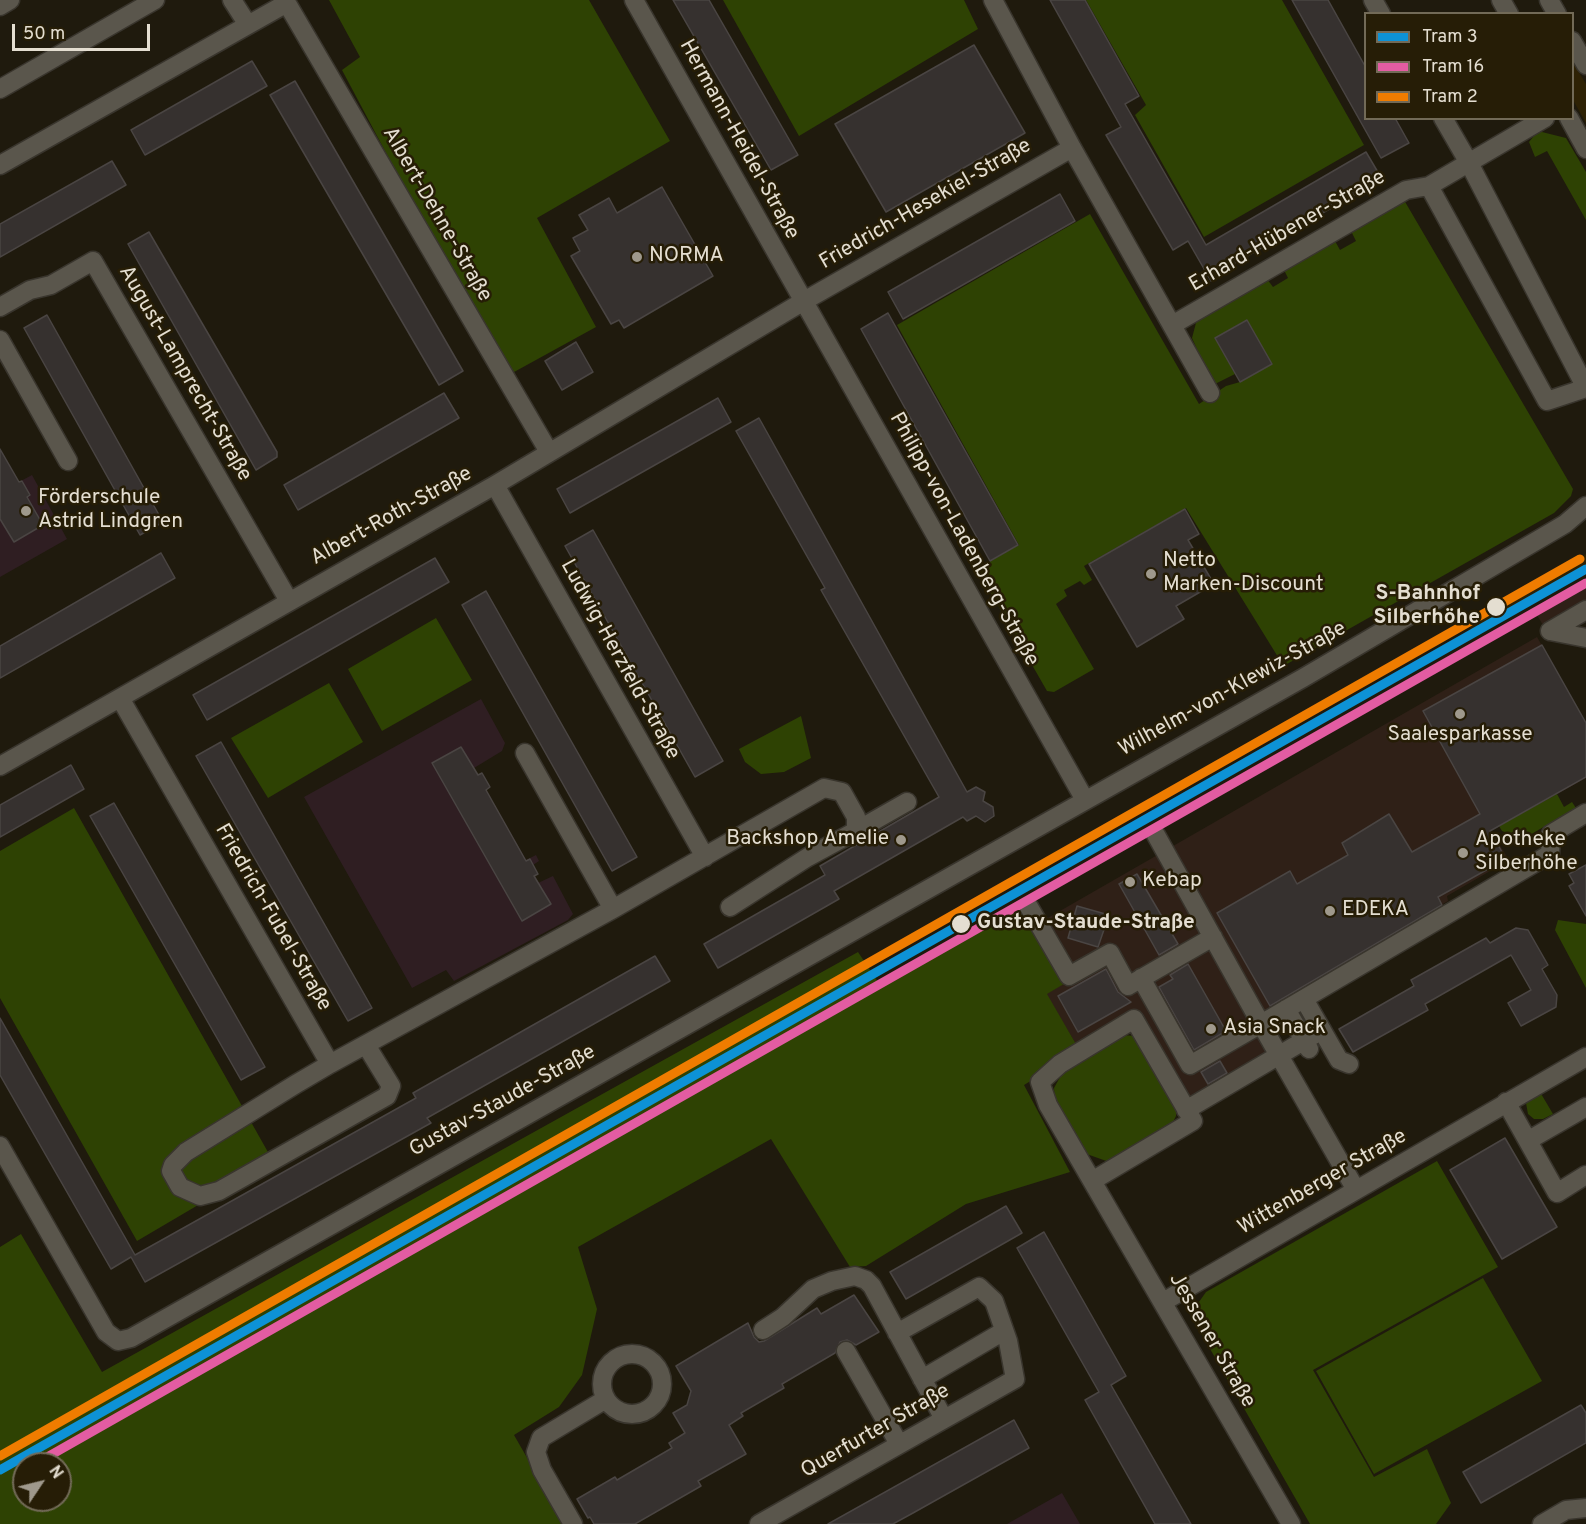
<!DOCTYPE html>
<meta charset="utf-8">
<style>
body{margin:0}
#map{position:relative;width:1586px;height:1524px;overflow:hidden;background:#1f1a0d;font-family:Overpass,sans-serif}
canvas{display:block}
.legend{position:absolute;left:1364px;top:12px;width:210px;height:108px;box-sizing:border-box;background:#261d06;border:2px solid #726a57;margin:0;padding:8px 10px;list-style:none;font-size:18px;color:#e4ded1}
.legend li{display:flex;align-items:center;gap:12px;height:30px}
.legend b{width:30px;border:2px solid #726a57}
.north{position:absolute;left:12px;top:1452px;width:60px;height:60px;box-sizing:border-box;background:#261d06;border:2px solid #726a57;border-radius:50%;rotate:55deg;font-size:16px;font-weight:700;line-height:24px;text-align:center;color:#e4ded1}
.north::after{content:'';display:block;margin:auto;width:21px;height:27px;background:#9f998c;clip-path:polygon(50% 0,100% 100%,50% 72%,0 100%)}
.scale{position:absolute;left:12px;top:24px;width:138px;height:27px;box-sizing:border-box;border:3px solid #e4ded1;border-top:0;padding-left:8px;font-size:18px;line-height:21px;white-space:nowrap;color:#e4ded1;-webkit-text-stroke:4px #261d06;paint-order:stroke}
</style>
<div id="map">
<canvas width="1586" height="1524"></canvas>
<ul class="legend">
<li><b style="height:8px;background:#0d92d6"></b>Tram 3</li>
<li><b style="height:8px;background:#e35ca2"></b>Tram 16</li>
<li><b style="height:8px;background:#ef7c00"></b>Tram 2</li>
</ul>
<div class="north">N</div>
<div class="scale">50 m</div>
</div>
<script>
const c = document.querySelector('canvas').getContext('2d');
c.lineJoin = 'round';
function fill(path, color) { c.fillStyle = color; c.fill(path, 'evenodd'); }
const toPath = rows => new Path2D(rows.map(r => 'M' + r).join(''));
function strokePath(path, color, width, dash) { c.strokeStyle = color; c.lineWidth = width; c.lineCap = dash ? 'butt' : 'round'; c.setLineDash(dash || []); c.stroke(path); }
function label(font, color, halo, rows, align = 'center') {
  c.font = font + ' Overpass,sans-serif'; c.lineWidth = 5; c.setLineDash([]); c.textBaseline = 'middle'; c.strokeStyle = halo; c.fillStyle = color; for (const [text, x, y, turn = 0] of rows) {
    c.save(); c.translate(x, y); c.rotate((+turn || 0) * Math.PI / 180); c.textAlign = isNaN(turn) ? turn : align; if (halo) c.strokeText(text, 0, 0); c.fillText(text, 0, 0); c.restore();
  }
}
const commercial = toPath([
 [1586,583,1586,600,1543,625,1535,612],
 [1537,637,1586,723,1586,778,1491,831,1509,860,1447,896,1448,901,1398,930,1404,940,1261,1023,1280,1057,1186,1110,1135,1020,1080,1051,1046,994,1079,974,1046,919]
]);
const built = toPath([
 [1572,61,1586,84,1586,123,1573,100],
 [1586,554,1586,573,1475,636,1467,621]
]);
const education = toPath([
 [0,449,19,482,32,475,67,539,0,577],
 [481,699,505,743,502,751,474,768,478,775,482,773,490,787,486,790,526,860,536,855,539,861,533,865,538,874,535,876,538,883,553,876,573,914,568,920,454,981,446,970,412,988,304,797],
 [1062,1493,1080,1524,1007,1524]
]);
const green = toPath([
 [329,0,589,0,670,141,537,218,596,327,505,377,342,70,360,57],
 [723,0,964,0,978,29,799,136],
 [1086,0,1282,0,1364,145,1204,237,1135,115,1146,105],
 [1538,131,1566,138,1586,172,1586,220,1547,151,1535,157,1529,142],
 [1404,200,1573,489,1571,496,1554,513,1287,664,1278,657,1186,508,1084,566,1092,580,1084,585,1080,581,1064,590,1067,596,1056,604,1094,669,1054,692,1047,691,977,569,1019,545,897,325,1090,214,1199,404,1226,386,1240,382,1272,364,1246,320,1215,338,1235,374,1213,385,1192,338,1197,319,1267,279,1273,287,1288,278,1284,270,1335,241,1340,250,1356,241,1351,231],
 [436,618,472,680,382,731,348,669],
 [329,683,363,742,268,798,231,738],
 [801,716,811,758,784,772,761,774,745,762,739,749],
 [1557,794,1564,807,1572,802,1576,808,1523,839,1502,831,1499,826],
 [74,808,273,1161,137,1241,0,998,0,851],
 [1029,895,1079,975,1047,994,1080,1051,1024,1085,1070,1172,966,1204,866,1266,850,1267,771,1139,578,1247,597,1309,582,1375,559,1407,514,1435,565,1524,0,1524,0,1247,21,1234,102,1372,858,952,878,982],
 [24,1464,60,1464,60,1500,24,1500],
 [1558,920,1586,924,1586,988,1555,930],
 [1123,1035,1134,1036,1176,1103,1176,1116,1171,1126,1112,1163,1081,1152,1055,1105,1054,1088,1064,1070],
 [1540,1092,1553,1114,1543,1119,1534,1119,1528,1114,1526,1103],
 [1437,1161,1498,1267,1313,1370,1374,1477,1427,1449,1451,1503,1436,1524,1310,1524,1197,1326,1194,1309,1206,1292],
 [1483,1278,1542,1381,1374,1474,1316,1371]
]);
const building = toPath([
 [673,0,709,0,798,155,771,170,673,0],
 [1050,0,1085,0,1139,96,1125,104,1206,245,1366,152,1382,179,1221,271,1223,274,1211,281,1188,241,1173,250,1106,135,1121,127,1050,0],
 [1292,0,1328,0,1365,66,1365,118,1395,118,1409,143,1381,158,1292,0],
 [974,45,1025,133,886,212,835,124,974,45],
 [252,61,267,86,145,155,131,130,252,61],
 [295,81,463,371,439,385,270,95,295,81],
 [112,161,126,185,0,257,0,224,112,161],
 [662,187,713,276,624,328,619,320,611,324,571,256,580,251,573,238,588,230,579,215,609,198,617,213,662,187],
 [1060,194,1075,221,903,319,888,292,1060,194],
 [149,232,277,452,277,457,256,470,128,244,149,232],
 [888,313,1018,545,990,561,861,329,888,313],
 [47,315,163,522,140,535,24,328,47,315],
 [1247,320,1272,364,1240,382,1215,338,1247,320],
 [576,342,593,372,562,390,545,361,576,342],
 [444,393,459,418,298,510,284,485,444,393],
 [718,398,731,422,570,513,557,489,718,398],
 [759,418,967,792,976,787,985,792,983,801,993,807,994,816,985,822,976,816,967,821,963,817,834,891,839,899,718,968,704,944,825,875,820,866,939,797,821,590,825,588,736,431,759,418],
 [0,449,19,482,22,481,30,495,27,497,43,525,14,542,0,519,0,449],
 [1185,509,1199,534,1188,540,1214,584,1176,606,1184,619,1137,647,1089,564,1185,509],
 [593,530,723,761,695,777,565,546,593,530],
 [161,553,175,578,0,678,0,646,161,553],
 [435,558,449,582,207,720,193,695,435,558],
 [486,591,637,857,612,871,462,605,486,591],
 [1542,645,1586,723,1586,777,1490,831,1506,859,1438,897,1442,905,1270,1006,1217,913,1290,871,1297,884,1348,855,1342,843,1389,814,1412,852,1480,814,1423,711,1542,645],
 [221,742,372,1008,348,1021,196,756,221,742],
 [461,747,478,775,482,773,490,787,486,790,526,861,530,859,538,874,534,876,551,904,522,921,432,763,461,747],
 [71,765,84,789,0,837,0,805,71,765],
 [114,803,265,1067,241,1080,90,816,114,803],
 [1586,865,1586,916,1569,886,1574,883,1569,874,1586,865],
 [1137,874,1178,944,1159,955,1119,884,1137,874],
 [1077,906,1109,915,1098,947,1068,938,1077,906],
 [1516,928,1528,930,1548,965,1542,969,1557,995,1556,1007,1521,1026,1508,1003,1531,990,1511,955,1425,1004,1428,1010,1353,1052,1339,1029,1414,986,1411,980,1486,938,1490,943,1516,928],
 [655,956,670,981,427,1118,431,1123,145,1282,131,1257,111,1269,0,1075,0,1018,135,1255,416,1098,413,1093,655,956],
 [1188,964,1226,1031,1194,1050,1159,987,1173,979,1170,975,1188,964],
 [1106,969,1118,992,1131,1002,1078,1032,1058,996,1106,969],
 [1220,1061,1227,1073,1208,1084,1201,1072,1220,1061],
 [1505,1138,1557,1227,1502,1259,1450,1170,1505,1138],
 [1006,1206,1022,1233,906,1299,890,1272,1006,1206],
 [1044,1232,1126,1376,1111,1385,1191,1524,1155,1524,1085,1400,1099,1392,1017,1248,1044,1232],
 [854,1295,879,1332,856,1345,847,1340,840,1342,835,1353,782,1384,784,1388,741,1413,743,1416,729,1425,746,1454,698,1481,701,1486,635,1524,594,1524,590,1517,588,1518,577,1499,615,1477,617,1480,672,1448,669,1443,685,1433,673,1413,687,1405,691,1391,676,1366,748,1323,754,1337,759,1342,764,1341,817,1308,821,1314,854,1295],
 [1581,1405,1586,1413,1586,1443,1481,1503,1463,1472,1581,1405],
 [1014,1420,1029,1448,913,1513,893,1524,828,1524,1014,1420]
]);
const minor = toPath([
 [232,0,248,25],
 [285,0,549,452],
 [634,0,1085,800],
 [993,0,1072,148,1210,393],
 [1373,0,1381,14],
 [1501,0,1509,14],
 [1549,0,1557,14],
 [0,6,10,0],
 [1572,41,1586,65],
 [0,89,155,0],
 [1443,118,1469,163,1586,388],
 [1545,118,1429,186,1547,401,1586,388],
 [1569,118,1586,149],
 [0,165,287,3],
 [0,307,30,290,51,285,93,261,289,601],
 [1172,325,1406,190,1429,186],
 [0,340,68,461],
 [495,485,705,857],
 [1550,631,1586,610],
 [1550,631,1586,638],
 [120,698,330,1064],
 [525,753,613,909],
 [0,766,495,485,804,301,1072,148],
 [856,831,907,802],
 [1156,835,1261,1024,1550,854,1551,834,1586,813],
 [1029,907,1069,976,1110,953,1128,986,1213,937],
 [1141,978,1190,1065,1261,1024,1356,1190],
 [1304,999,1339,1060,1349,1064],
 [1286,1009,1309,1049],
 [366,1045,391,1086,387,1096,219,1191,200,1196,180,1187,171,1171,173,1165,186,1152,296,1084,330,1064,613,909,824,788,842,792,856,817,856,831,808,857,730,907],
 [1506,1102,1557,1193,1586,1175],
 [1186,1110,1322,1030],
 [1529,1140,1586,1107],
 [0,1146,106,1332,118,1341,131,1338,1303,678,1565,524,1586,506],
 [1092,1181,1048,1105,1040,1082,1060,1064,1134,1019,1193,1121,1092,1181,1291,1524],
 [1163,1302,1586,1057],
 [763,1330,783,1317,813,1289,832,1281,855,1276,866,1280,872,1286,944,1419],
 [846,1351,899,1444],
 '602 1384a30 30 0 1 1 60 0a30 30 0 1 1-60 0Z',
 [922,1379,1004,1331],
 [573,1524,542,1470,536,1452,541,1438,606,1399],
 [759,1524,1015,1379,1008,1341,994,1301,979,1287,897,1333],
 [1542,1524,1566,1510,1586,1508]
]);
const tram1 = toPath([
 [0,1470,1586,569]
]);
const tram2 = toPath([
 [35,1464,1586,583]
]);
const tram3 = toPath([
 [0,1456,1580,559]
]);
const markers = [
 [637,257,6,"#9f998c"],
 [26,511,6,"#9f998c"],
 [1151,574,6,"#9f998c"],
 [1496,607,10,"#e4ded1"],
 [1460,714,6,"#9f998c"],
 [901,840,6,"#9f998c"],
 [1463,853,6,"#9f998c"],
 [1130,882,6,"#9f998c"],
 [1330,911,6,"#9f998c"],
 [961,924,10,"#e4ded1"],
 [1211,1029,6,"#9f998c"]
];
const streetNames = [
 ["Hermann-Heidel-Straße",738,140,61],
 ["Friedrich-Hesekiel-Straße",926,205,-30],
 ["Albert-Dehne-Straße",436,215,60],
 ["Erhard-Hübener-Straße",1288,232,-30],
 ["August-Lamprecht-Straße",184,374,60],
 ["Albert-Roth-Straße",392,517,-29],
 ["Philipp-von-Ladenberg-Straße",963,540,61],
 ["Ludwig-Herzfeld-Straße",619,660,61],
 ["Wilhelm-von-Klewiz-Straße",1233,690,-29],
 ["Friedrich-Fubel-Straße",272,918,60],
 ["Gustav-Staude-Straße",503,1102,-29],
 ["Wittenberger Straße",1323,1183,-30],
 ["Jessener Straße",1211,1341,60],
 ["Querfurter Straße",876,1432,-30]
];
const poiNames = [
 ["NORMA",649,257],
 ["Förderschule",38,499],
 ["Astrid Lindgren",38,523],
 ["Netto",1163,562],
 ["Marken-Discount",1163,586],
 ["Saalesparkasse",1460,736,"center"],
 ["Backshop Amelie",889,840,"right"],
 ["Apotheke",1475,841],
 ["Silberhöhe",1475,865],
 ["Kebap",1142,882],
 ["EDEKA",1342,911],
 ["Asia Snack",1223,1029]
];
const stopNames = [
 ["S-Bahnhof",1480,595],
 ["Silberhöhe",1480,619],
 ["Gustav-Staude-Straße",977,924,"left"]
];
fill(commercial, '#2f2017');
fill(built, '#2e2205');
fill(education, '#2f1e22');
fill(green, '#2e4203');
fill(building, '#36312f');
strokePath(building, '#4a4543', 1.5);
strokePath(minor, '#39352d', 21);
strokePath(minor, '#5a564c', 18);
strokePath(tram1, '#0d92d6', 9);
strokePath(tram2, '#e35ca2', 9);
strokePath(tram3, '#ef7c00', 9);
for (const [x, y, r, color] of markers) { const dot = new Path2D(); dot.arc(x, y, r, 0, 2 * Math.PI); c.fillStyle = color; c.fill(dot); strokePath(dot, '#261d06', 2); }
label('21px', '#e4ded1', '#261d06', streetNames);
label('21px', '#e4ded1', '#261d06', poiNames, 'left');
label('bold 21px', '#e4ded1', '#261d06', stopNames, 'right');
</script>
